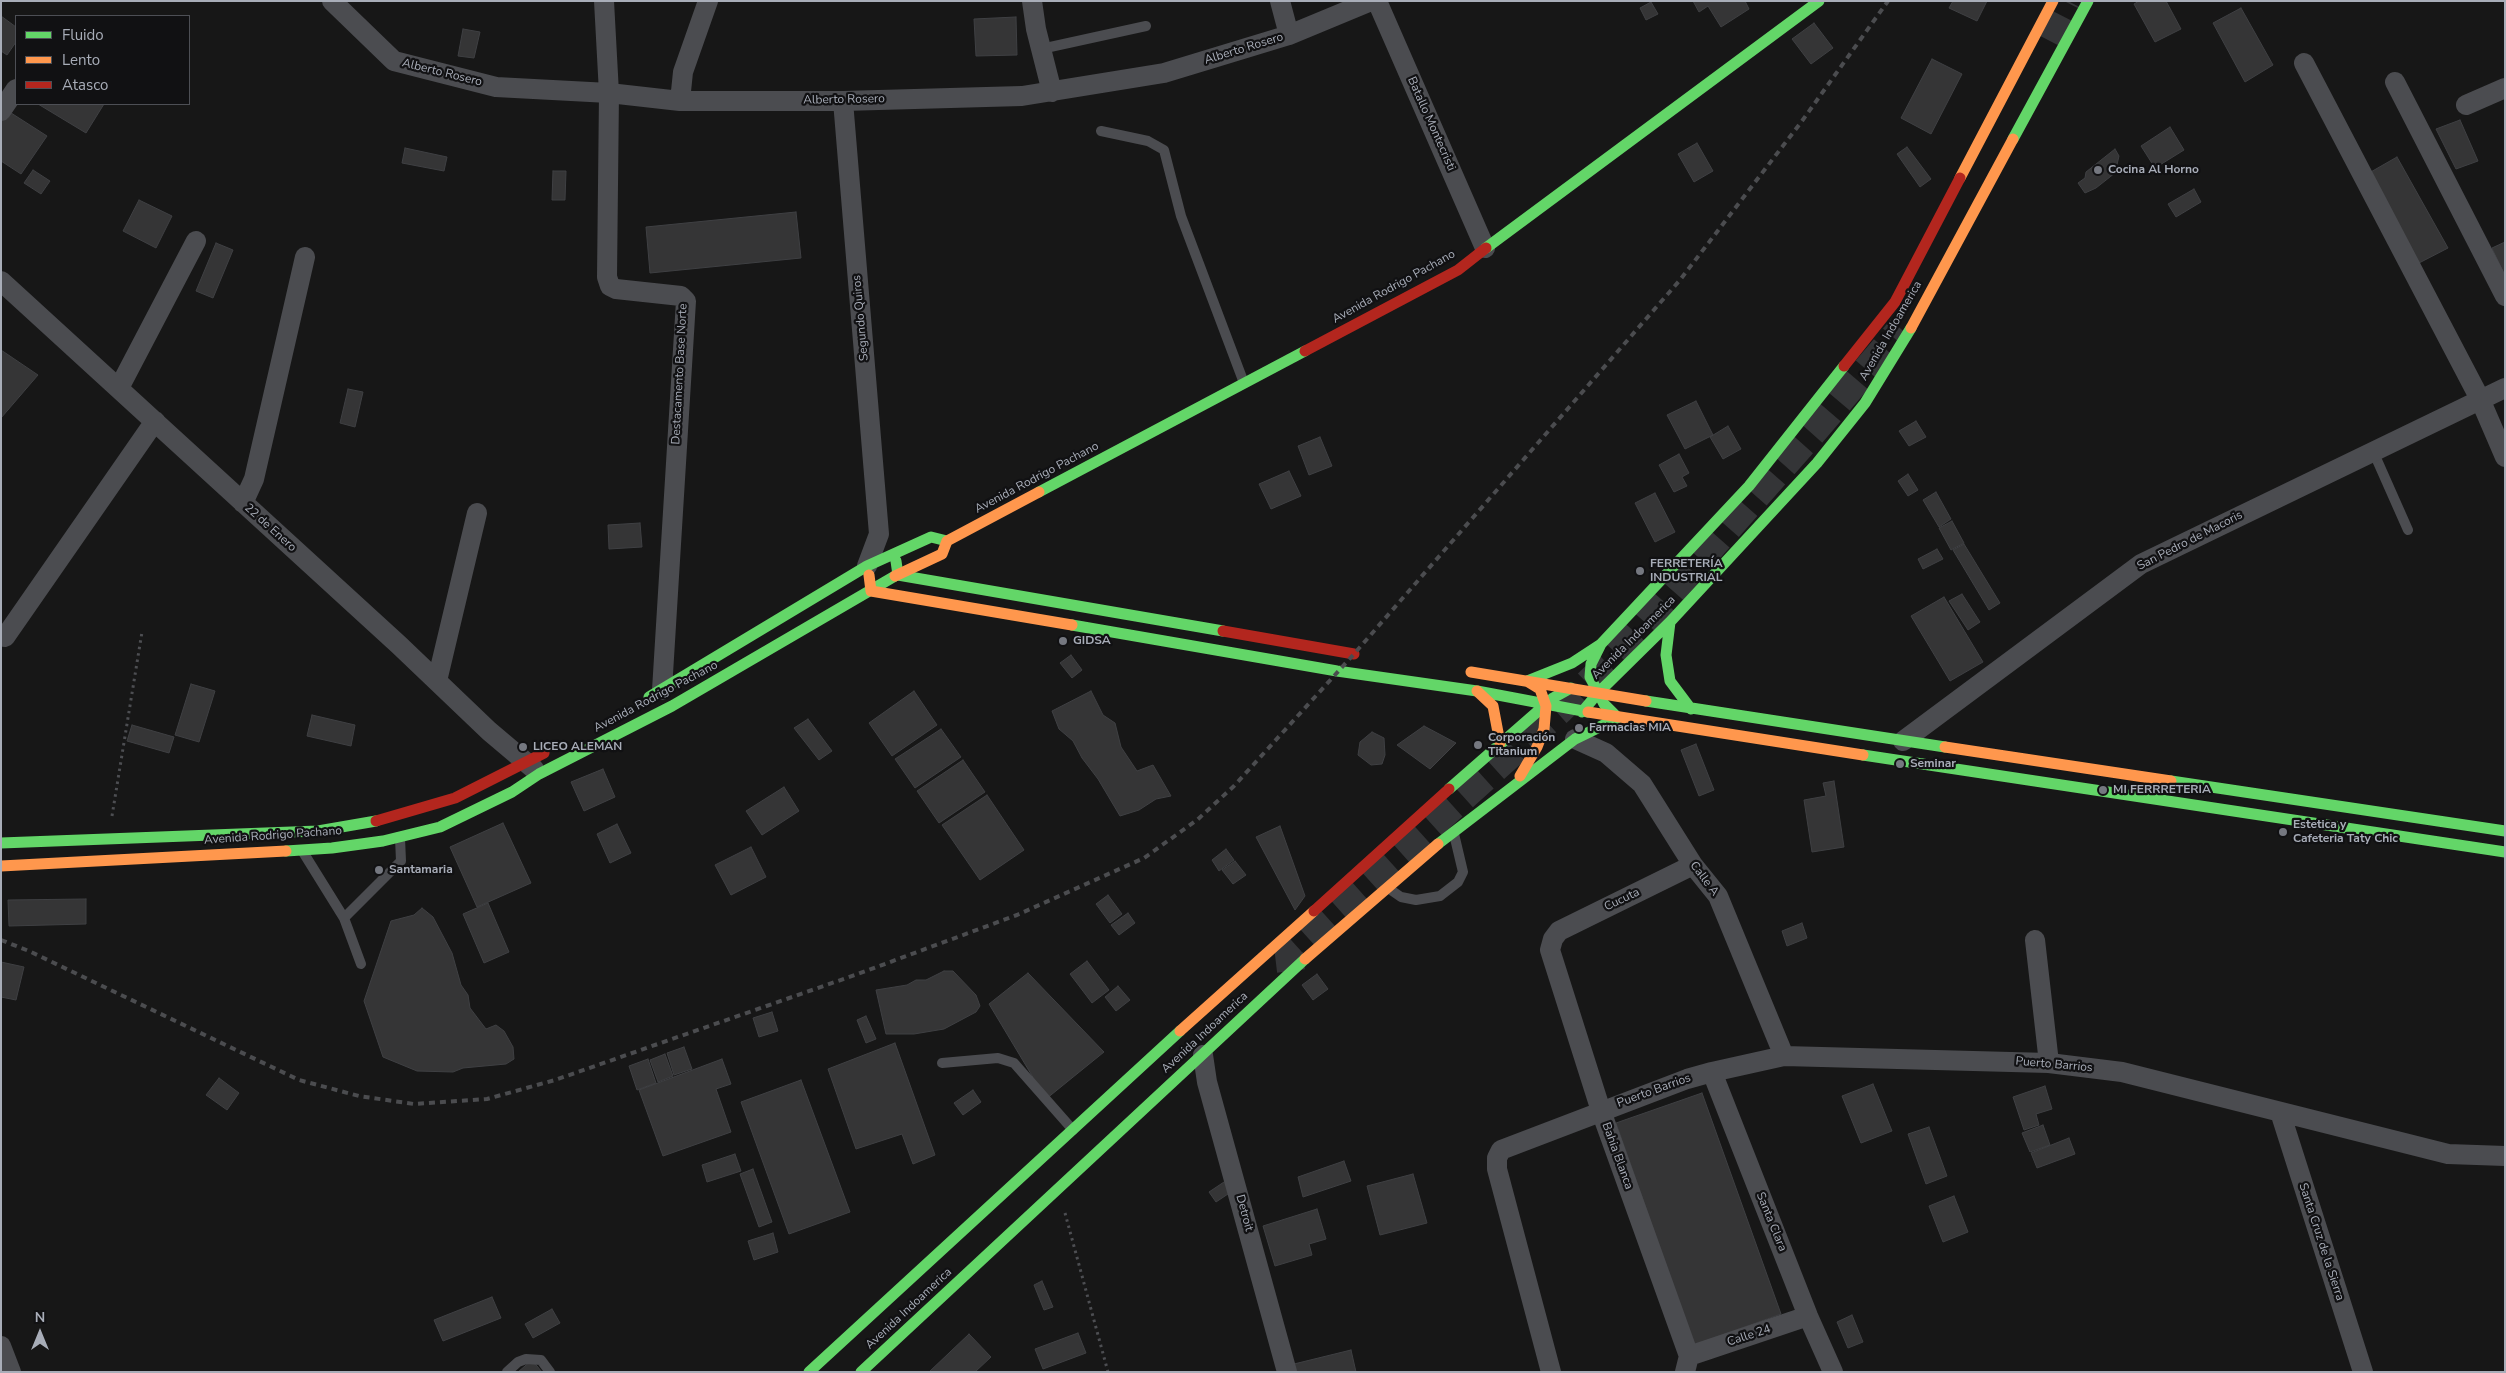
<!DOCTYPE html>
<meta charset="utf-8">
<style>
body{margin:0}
#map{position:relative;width:2506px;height:1373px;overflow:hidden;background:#171717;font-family:"Nunito Sans",sans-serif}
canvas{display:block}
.frame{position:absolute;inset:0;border:2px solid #a8adb8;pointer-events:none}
.legend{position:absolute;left:15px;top:15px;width:175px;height:90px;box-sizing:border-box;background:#111113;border:1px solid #4d4f55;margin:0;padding:6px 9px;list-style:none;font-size:15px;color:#a8adb8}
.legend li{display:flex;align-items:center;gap:10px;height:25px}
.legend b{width:25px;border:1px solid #4d4f55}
.north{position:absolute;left:15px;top:1308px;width:50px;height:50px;-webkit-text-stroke:4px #111113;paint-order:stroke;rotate:0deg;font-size:14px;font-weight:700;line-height:20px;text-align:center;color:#a8adb8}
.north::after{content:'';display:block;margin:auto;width:18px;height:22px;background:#a8adb8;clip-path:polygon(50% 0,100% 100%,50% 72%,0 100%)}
</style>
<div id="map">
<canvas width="2506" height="1373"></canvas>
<div class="frame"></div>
<ul class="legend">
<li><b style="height:6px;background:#63d668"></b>Fluido</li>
<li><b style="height:6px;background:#ff974d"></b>Lento</li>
<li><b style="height:6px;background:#b3261e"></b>Atasco</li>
</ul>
<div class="north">N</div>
</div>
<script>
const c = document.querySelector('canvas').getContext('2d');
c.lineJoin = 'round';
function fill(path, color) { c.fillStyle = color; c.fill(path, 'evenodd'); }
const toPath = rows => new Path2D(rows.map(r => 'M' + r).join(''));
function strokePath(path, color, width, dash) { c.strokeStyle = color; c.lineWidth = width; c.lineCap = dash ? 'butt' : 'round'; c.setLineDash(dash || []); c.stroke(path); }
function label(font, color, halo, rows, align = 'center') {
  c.font = font + ' "Nunito Sans",sans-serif'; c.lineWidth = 4.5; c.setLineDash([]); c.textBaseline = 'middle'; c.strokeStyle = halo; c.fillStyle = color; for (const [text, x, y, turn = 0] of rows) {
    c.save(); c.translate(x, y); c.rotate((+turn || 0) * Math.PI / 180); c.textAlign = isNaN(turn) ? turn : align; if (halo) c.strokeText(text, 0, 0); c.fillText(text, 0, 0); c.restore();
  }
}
const building = toPath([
 [1693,1,1745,1,1749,9,1721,27,1708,6,1699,12,1693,1],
 [1953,1,1987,1,1977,21,1949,8,1953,1],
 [2139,1,2166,1,2181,29,2155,42,2134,4,2139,1],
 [1651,2,1658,14,1646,20,1640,8,1651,2],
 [2241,8,2273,65,2245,82,2213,23,2241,8],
 [1,16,16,27,16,42,7,55,1,51,1,16],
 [1016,17,1017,55,976,56,974,19,1016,17],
 [1814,23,1833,48,1811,64,1792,39,1814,23],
 [463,29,480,32,474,58,458,56,463,29],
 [1932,59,1962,74,1931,134,1901,118,1932,59],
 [38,104,104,104,86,133,38,104],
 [8,111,47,136,21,174,1,161,1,122,8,111],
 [2460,120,2478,161,2456,169,2436,129,2460,120],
 [2170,127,2184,150,2155,168,2141,146,2170,127],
 [1697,143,1713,171,1694,182,1678,154,1697,143],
 [1907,147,1931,179,1920,187,1897,154,1907,147],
 [405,148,447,157,444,171,402,163,405,148],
 [2115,149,2119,156,2115,173,2096,188,2085,193,2078,183,2085,178,2086,172,2115,149],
 [2397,157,2448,248,2419,263,2369,173,2397,157],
 [33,170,50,181,41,194,24,183,33,170],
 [553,171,566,171,565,200,552,200,553,171],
 [2194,189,2201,202,2176,217,2168,204,2194,189],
 [139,200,172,216,156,248,123,231,139,200],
 [796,212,801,258,650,273,646,227,796,212],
 [2505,242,2505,276,2492,248,2505,242],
 [216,243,233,250,213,298,196,291,216,243],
 [1,350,38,375,1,418,1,350],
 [348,389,363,392,355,427,340,423,348,389],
 [1696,401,1713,435,1685,449,1667,415,1696,401],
 [1916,421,1926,437,1909,446,1899,431,1916,421],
 [1728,426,1741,449,1723,459,1710,437,1728,426],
 [1320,437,1332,466,1309,475,1298,446,1320,437],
 [1679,454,1689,473,1682,477,1687,486,1674,492,1659,465,1679,454],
 [1289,471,1301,496,1271,509,1259,484,1289,471],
 [1908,474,1918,490,1908,496,1898,481,1908,474],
 [1936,492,1951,519,1939,527,1923,500,1936,492],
 [1655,493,1675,532,1655,542,1635,503,1655,493],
 [1952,521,1964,543,1951,550,1939,528,1952,521],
 [640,523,642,547,609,549,608,525,640,523],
 [1964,544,2000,603,1989,610,1953,550,1964,544],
 [1937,549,1943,559,1923,569,1918,559,1937,549],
 [1962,594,1980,622,1968,630,1949,601,1962,594],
 [1944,597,1983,662,1950,681,1911,616,1944,597],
 [1071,655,1082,670,1072,678,1060,663,1071,655],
 [191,684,215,691,199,742,175,735,191,684],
 [914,691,937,725,892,756,869,723,914,691],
 [1091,691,1103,715,1115,723,1121,747,1137,771,1153,765,1171,796,1156,799,1139,810,1120,816,1098,779,1082,758,1073,741,1059,729,1052,711,1091,691],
 [312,715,355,725,351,746,307,736,312,715],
 [808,719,832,751,819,760,794,728,808,719],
 [132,725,174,737,169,753,127,741,132,725],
 [1424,726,1456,743,1430,769,1397,745,1424,726],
 [941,729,961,757,915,788,895,759,941,729],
 [1372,732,1384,738,1385,755,1382,764,1371,765,1358,755,1360,742,1372,732],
 [1696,744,1714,790,1699,796,1681,750,1696,744],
 [963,760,985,792,939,823,917,791,963,760],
 [603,769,615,797,584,811,571,782,603,769],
 [1834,781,1844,847,1812,852,1804,800,1826,796,1823,783,1834,781],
 [784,787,799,811,762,835,746,811,784,787],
 [987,795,1024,850,980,880,942,825,987,795],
 [503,823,531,883,477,907,450,847,503,823],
 [617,824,631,853,610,863,597,834,617,824],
 [1280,826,1305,896,1295,910,1256,837,1280,826],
 [751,847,766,877,731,895,715,865,751,847],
 [1226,849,1234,860,1219,871,1212,860,1226,849],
 [1235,861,1246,875,1233,884,1222,870,1235,861],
 [1108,895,1122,914,1110,923,1096,904,1108,895],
 [86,899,86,924,9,926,8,900,86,899],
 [488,903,509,952,484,963,463,914,488,903],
 [422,908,433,917,452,953,461,985,468,995,470,1008,486,1029,496,1025,504,1031,513,1047,514,1059,506,1064,463,1068,453,1072,417,1071,383,1057,364,1001,391,921,414,915,422,908],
 [1128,913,1135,923,1119,935,1111,925,1128,913],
 [1802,923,1807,938,1787,946,1782,931,1802,923],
 [1087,961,1109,990,1092,1003,1070,974,1087,961],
 [1,962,24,967,16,1000,1,997,1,962],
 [944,971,953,971,976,995,980,1006,976,1012,944,1029,914,1034,886,1034,876,990,907,985,916,980,926,980,944,971],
 [1028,973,1104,1052,1046,1099,989,1004,1028,973],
 [1317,974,1328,989,1313,1000,1302,985,1317,974],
 [1118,986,1130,1000,1116,1011,1105,997,1118,986],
 [772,1012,778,1031,759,1037,753,1018,772,1012],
 [866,1016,876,1039,866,1043,857,1020,866,1016],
 [895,1043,935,1155,913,1164,902,1134,856,1149,828,1069,895,1043],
 [684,1047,692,1069,674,1075,667,1053,684,1047],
 [665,1054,673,1076,658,1082,650,1060,665,1054],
 [648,1059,656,1083,637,1090,629,1066,648,1059],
 [722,1059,731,1084,716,1089,731,1132,663,1156,639,1090,722,1059],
 [219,1078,239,1093,227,1110,206,1095,219,1078],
 [801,1080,850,1212,789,1234,741,1102,801,1080],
 [1873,1084,1892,1131,1861,1143,1842,1096,1873,1084],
 [2045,1086,2052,1109,2036,1114,2039,1125,2024,1130,2013,1097,2045,1086],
 [973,1090,981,1102,963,1115,954,1103,973,1090],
 [1702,1093,1781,1314,1694,1345,1616,1123,1702,1093],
 [2043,1125,2050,1145,2030,1152,2022,1133,2043,1125],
 [1929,1127,1947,1176,1926,1184,1908,1134,1929,1127],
 [2069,1138,2075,1154,2037,1168,2031,1153,2069,1138],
 [735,1154,741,1171,707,1182,702,1165,735,1154],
 [1344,1161,1351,1181,1303,1197,1298,1177,1344,1161],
 [753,1169,772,1222,759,1227,740,1174,753,1169],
 [1413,1174,1427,1223,1380,1235,1367,1186,1413,1174],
 [1227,1180,1234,1190,1216,1202,1209,1192,1227,1180],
 [1954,1196,1968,1232,1943,1242,1929,1206,1954,1196],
 [1317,1209,1326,1239,1309,1244,1312,1255,1275,1266,1263,1226,1317,1209],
 [773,1233,778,1252,754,1260,748,1241,773,1233],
 [1042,1281,1053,1307,1044,1310,1034,1285,1042,1281],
 [492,1297,501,1318,443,1341,434,1320,492,1297],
 [552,1309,560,1323,533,1338,525,1324,552,1309],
 [1852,1315,1863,1342,1848,1348,1837,1322,1852,1315],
 [1078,1333,1086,1353,1043,1369,1035,1349,1078,1333],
 [969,1334,991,1357,975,1372,929,1372,969,1334],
 [1351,1350,1356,1372,1296,1372,1294,1364,1351,1350],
 [532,1360,542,1372,518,1372,532,1360]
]);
const primaryTunnel = toPath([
 [2048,40,2068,1],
 [1291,971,1289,954,1561,709,1608,664,1813,432,1901,329]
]);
const path = toPath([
 [112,816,142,632],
 [1065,1213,1108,1372]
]);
const lane = toPath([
 [1041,49,1146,26],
 [1101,131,1148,141,1164,150,1181,216,1244,383],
 [2373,451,2408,530],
 [303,852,344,918,361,964],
 [1388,888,1401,897,1416,900,1440,896,1458,882,1463,872,1454,834],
 [344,918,401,861,400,838],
 [942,1063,998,1058,1014,1063,1073,1130],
 [507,1372,518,1362,526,1359,541,1360,550,1372]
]);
const street = toPath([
 [332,1,394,61,496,87,609,93,680,101,843,101,1022,96,1164,73,1289,35,1371,1],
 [604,1,609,93,607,277,610,286,616,289,681,296,686,301,662,690],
 [1032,1,1036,29,1052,92],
 [1280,1,1289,35],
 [1377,1,1485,248],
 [2304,63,2480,399,2505,457],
 [2395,82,2505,296],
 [680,101,683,72,708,1],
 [843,101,879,534,867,566],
 [2466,105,2505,88],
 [1,111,16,89],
 [1,281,399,645,489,731,534,769],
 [119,388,196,241],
 [243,503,254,479,305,257],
 [5,637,155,421],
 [437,681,477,513],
 [1575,739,1606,753,1642,784,1693,865,1718,896,1784,1056],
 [1903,741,2141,564,2505,388],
 [2035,940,2049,1063],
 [1203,1055,1207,1082,1287,1372],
 [1712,1072,1808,1316,1833,1372],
 [2280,1112,2363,1372],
 [1,1346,11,1372],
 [1689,1356,1808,1316],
 [1551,1372,1497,1169,1497,1158,1501,1150,1687,1079,1712,1072,1784,1056,2049,1063,2122,1072,2448,1154,2505,1156],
 [1685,1372,1689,1356,1601,1111,1550,950,1553,939,1559,931,1693,865]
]);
const fast = toPath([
 [2013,139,2088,1],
 [1486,248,1819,1],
 [1039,492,1305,351],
 [896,561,898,575,1223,631],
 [1670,622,1666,655,1670,681,1691,709],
 [1072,625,1337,671,1477,691,1588,712],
 [1527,681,1572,663,1601,644],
 [649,697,867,566,931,537,947,541],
 [1646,701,1945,747],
 [1582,712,1598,693,1670,622,1817,463,1865,403,1911,328],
 [1863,755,2505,852],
 [2171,781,2505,831],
 [1449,789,1553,698,1571,688],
 [1,843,318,831,376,821],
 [1438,844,1575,739,1618,718,1604,704,1590,677,1591,664,1601,644,1749,486,1844,366],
 [286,851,332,848,383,841,440,827,512,792,539,774,672,706,895,576],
 [809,1372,1180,1031],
 [861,1372,1305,959]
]);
const slow = toPath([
 [1960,178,2053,1],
 [1911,328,2013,139],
 [869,575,871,591,1072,625],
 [895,576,942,554,947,541,1039,492],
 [1471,672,1646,701],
 [1477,691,1493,706,1500,743],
 [1588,712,1863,755],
 [1945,747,2171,781],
 [1520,776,1537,747,1544,729,1546,706,1540,689,1527,681],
 [1,866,286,851],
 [1305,959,1438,844],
 [1180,1031,1314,911]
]);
const jam = toPath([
 [1305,351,1458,270,1486,248],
 [1844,366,1895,302,1960,178],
 [1223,631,1354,654],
 [376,821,455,798,544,753],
 [1314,911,1449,789]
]);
const rail = toPath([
 [1,940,29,951,299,1080,359,1096,414,1104,487,1099,555,1080,855,975,1017,915,1144,858,1197,820,1234,786,1354,654,1680,280,1802,121,1888,1]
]);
const markers = [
 [2098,170,5,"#757880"],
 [1640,571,5,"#757880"],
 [1063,641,5,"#757880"],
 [1579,728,5,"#757880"],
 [1478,745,5,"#757880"],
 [523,747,5,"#757880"],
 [1900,764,5,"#757880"],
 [2103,790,5,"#757880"],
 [2283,832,5,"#757880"],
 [379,870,5,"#757880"]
];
const streetNames = [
 ["Alberto Rosero",1244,49,-17],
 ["Alberto Rosero",442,73,14],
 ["Alberto Rosero",844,100,-1],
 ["Batallo Montecristi",1431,124,66],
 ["Avenida Rodrigo Pachano",1394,287,-29],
 ["Segundo Quiros",861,318,-95],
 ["Avenida Indoamerica",1891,331,-60],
 ["Destacamento Base Norte",680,374,-87],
 ["Avenida Rodrigo Pachano",1037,478,-28],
 ["22 de Enero",270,528,42],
 ["San Pedro de Macoris",2190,541,-27],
 ["Avenida Indoamerica",1634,638,-45],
 ["Avenida Rodrigo Pachano",656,697,-28],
 ["Avenida Rodrigo Pachano",273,836,-4],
 ["Calle A",1704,879,53],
 ["Cucuta",1622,900,-26],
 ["Avenida Indoamerica",1205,1033,-43],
 ["Puerto Barrios",2054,1065,5],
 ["Puerto Barrios",1654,1091,-20],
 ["Bahia Blanca",1617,1156,70],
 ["Detroit",1244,1213,75],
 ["Santa Clara",1771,1222,68],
 ["Santa Cruz de la Sierra",2321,1242,72],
 ["Avenida Indoamerica",909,1309,-43],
 ["Calle 24",1749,1336,-18]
];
const poiNames = [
 ["Cocina Al Horno",2108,170],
 ["FERRETERÍA",1650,564],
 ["INDUSTRIAL",1650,578],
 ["GIDSA",1073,641],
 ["Farmacias MIA",1589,728],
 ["Corporación",1488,738],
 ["Titanium",1488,752],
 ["LICEO ALEMAN",533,747],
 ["Seminar",1910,764],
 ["MI FERRRETERIA",2113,790],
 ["Estetica y",2293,825],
 ["Cafeteria Taty Chic",2293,839],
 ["Santamaria",389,870]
];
fill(building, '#353536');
strokePath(building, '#3f4043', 1);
strokePath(primaryTunnel, '#343537', 28, [28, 14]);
strokePath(path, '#4d4e52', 3, [2.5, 4]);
strokePath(lane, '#4b4c50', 10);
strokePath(street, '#4b4c50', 20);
strokePath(fast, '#63d668', 11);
strokePath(slow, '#ff974d', 11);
strokePath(jam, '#b3261e', 11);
strokePath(rail, '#4b4c4f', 4, [6, 5]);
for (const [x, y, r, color] of markers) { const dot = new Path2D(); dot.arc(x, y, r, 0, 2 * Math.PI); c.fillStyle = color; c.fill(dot); strokePath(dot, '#111113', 2); }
label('12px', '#a8adb8', '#111113', streetNames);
label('bold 12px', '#a8adb8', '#111113', poiNames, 'left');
</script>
